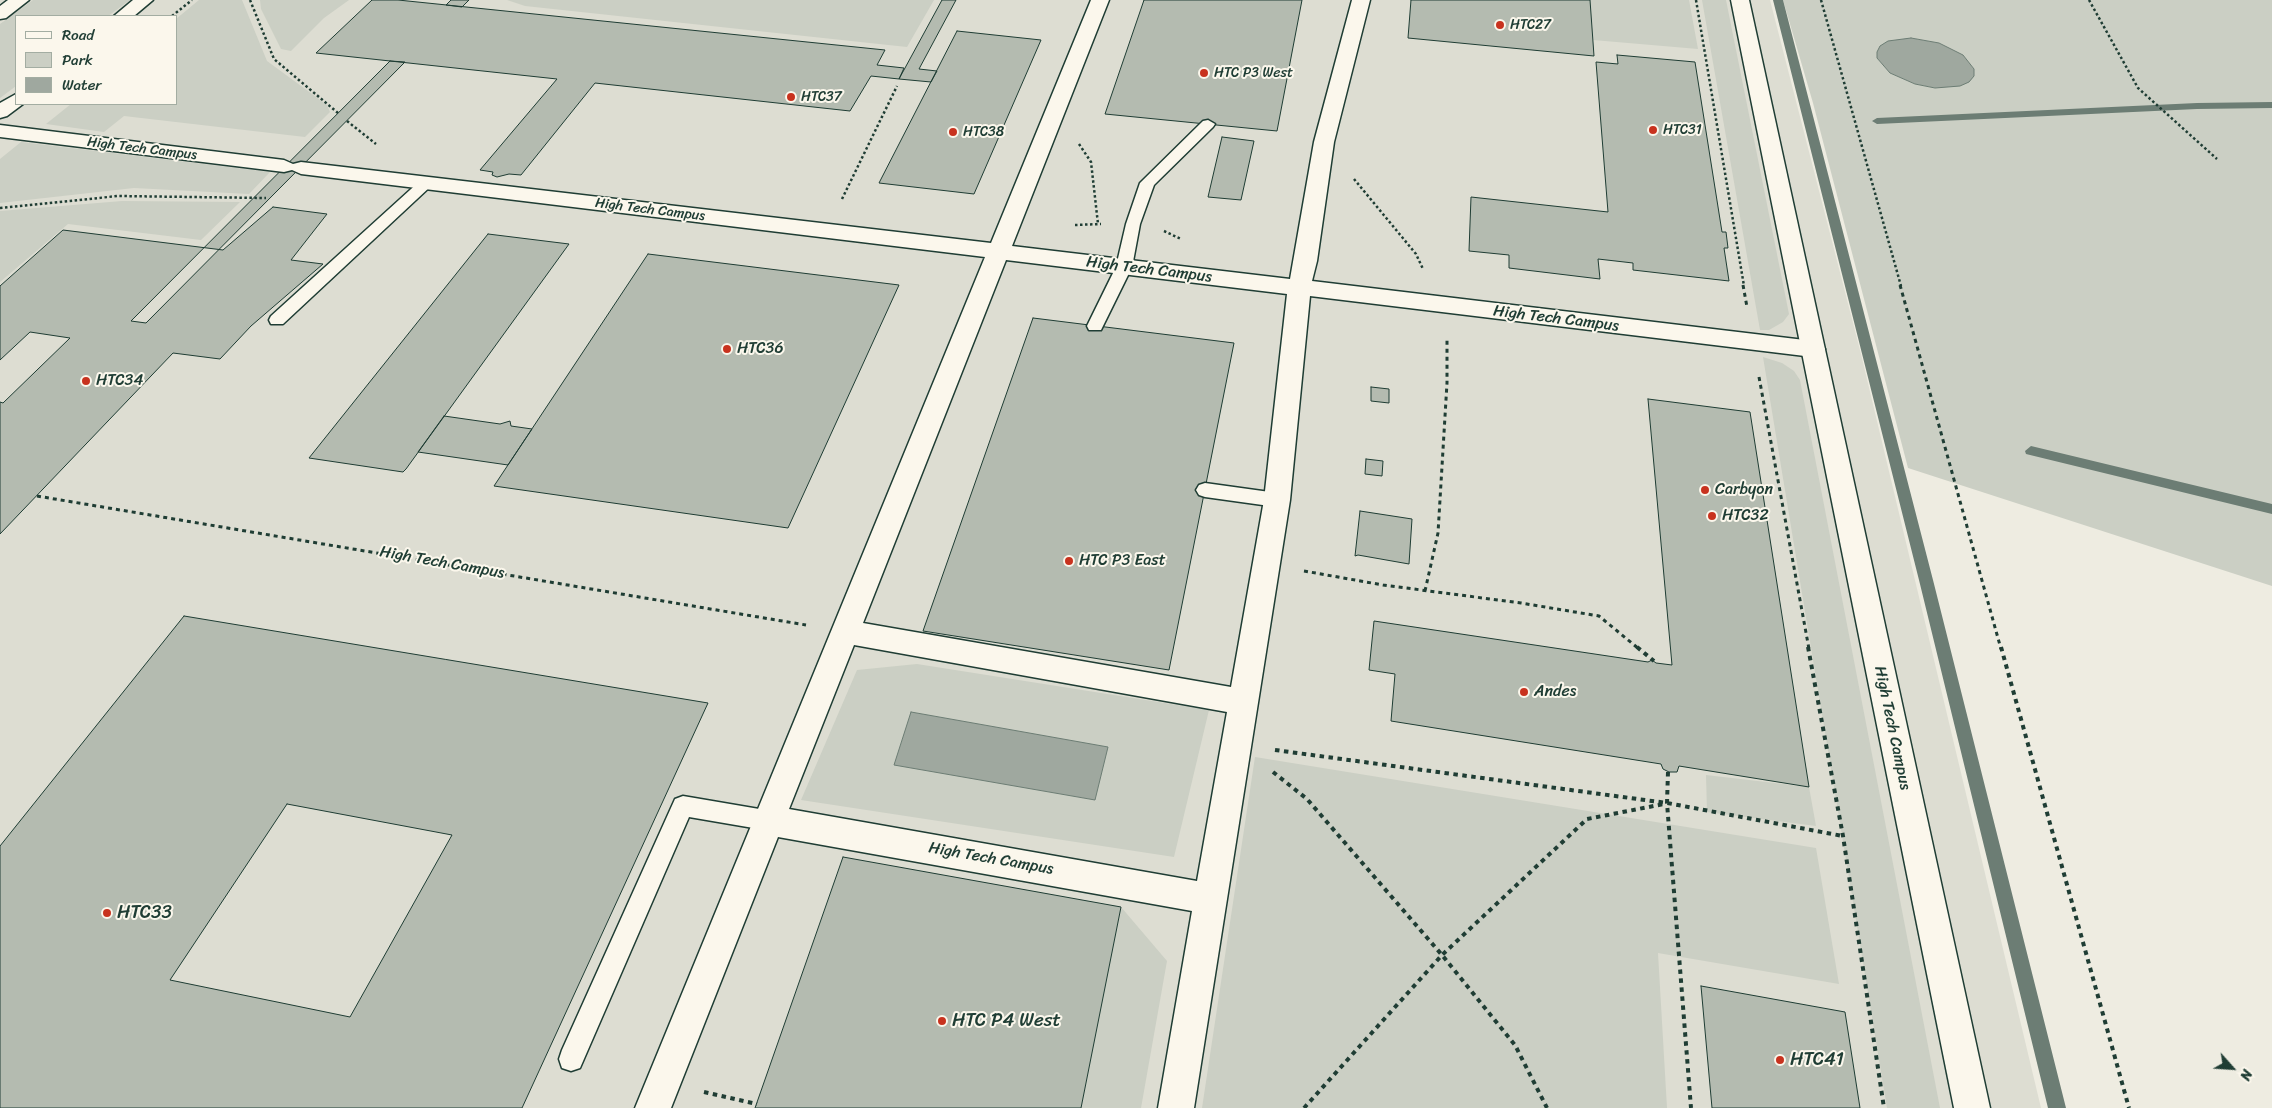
<!DOCTYPE html>
<style>
body{margin:0}
#map{position:relative;width:2272px;height:1108px;overflow:hidden;background:#eeece1;font-family:Sriracha,sans-serif}
canvas{display:block}
.legend{position:absolute;left:15px;top:15px;width:162px;height:90px;box-sizing:border-box;background:#fbf7ec;border:1px solid #a3ada2;margin:0;padding:6px 9px;list-style:none;font-size:15px;color:#1f3d34}
.legend li{display:flex;align-items:center;gap:10px;height:25px}
.legend b{width:25px;border:1px solid #a3ada2}
.north{position:absolute;left:2207px;top:1043px;width:50px;height:50px;-webkit-text-stroke:4px #fbf7ec;paint-order:stroke;rotate:116deg;font-size:14px;font-weight:700;line-height:20px;text-align:center;color:#1f3d34}
.north::after{content:'';display:block;margin:auto;width:18px;height:22px;background:#1f3d34;clip-path:polygon(50% 0,100% 100%,50% 72%,0 100%)}
</style>
<div id="map">
<canvas width="2272" height="1108"></canvas>
<ul class="legend">
<li><b style="height:6px;background:#fbf7ec"></b>Road</li>
<li><b style="height:14px;background:#cbcfc4"></b>Park</li>
<li><b style="height:14px;background:#9fa89f"></b>Water</li>
</ul>
<div class="north">N</div>
</div>
<script>
const c = document.querySelector('canvas').getContext('2d');
c.lineJoin = 'round';
function fill(path, color) { c.fillStyle = color; c.fill(path, 'evenodd'); }
const toPath = rows => new Path2D(rows.map(r => 'M' + r).join(''));
function strokePath(path, color, width, dash) { c.strokeStyle = color; c.lineWidth = width; c.lineCap = dash ? 'butt' : 'round'; c.setLineDash(dash || []); c.stroke(path); }
function label(font, color, halo, rows, align = 'center') {
  c.font = font + ' Sriracha,sans-serif'; c.lineWidth = 4; c.setLineDash([]); c.textBaseline = 'middle'; c.strokeStyle = halo; c.fillStyle = color; for (const [text, x, y, turn = 0] of rows) {
    c.save(); c.translate(x, y); c.rotate((+turn || 0) * Math.PI / 180); c.textAlign = isNaN(turn) ? turn : align; if (halo) c.strokeText(text, 0, 0); c.fillText(text, 0, 0); c.restore();
  }
}
const built = toPath([
 [0,0,1770,0,1861,354,2041,1108,0,1108],
 [16,16,176,16,176,104,16,104]
]);
const green = toPath([
 [33,0,130,0,108,16,16,16,16,86,0,98,0,24],
 [199,0,242,0,267,61,327,105,330,112,305,137,124,116,104,132,46,124,71,104,176,104,176,19],
 [260,0,349,0,324,18,291,51,281,49,261,9],
 [507,0,934,0,907,47,525,6],
 [1589,0,1689,0,1698,49,1593,40],
 [1702,0,1726,0,1789,314,1783,322,1769,330,1760,330],
 [1783,0,2272,0,2272,586,1908,468,1813,103],
 [1911,38,1939,43,1963,55,1974,69,1974,76,1935,88,1915,84,1890,73,1877,58],
 [21,142,270,172,249,194,134,188,0,203,0,159],
 [122,201,240,202,201,240,68,224,0,282,0,211],
 [1763,357,1782,363,1794,371,1800,380,1940,1108,1887,1108],
 [917,664,1209,710,1174,857,801,800,857,670],
 [912,712,1108,747,1094,800,895,765],
 [1255,757,1816,848,1839,984,1658,953,1667,1108,1202,1108],
 [1706,775,1809,787,1816,826,1707,812],
 [1121,907,1167,961,1141,1108,1081,1108]
]);
const water = toPath([
 [1911,38,1939,43,1963,55,1974,69,1974,76,1969,82,1960,86,1935,88,1915,84,1890,73,1877,58,1877,52,1880,46,1888,41,1911,38],
 [911,712,1108,747,1095,800,894,765,911,712]
]);
const stream = toPath([
 [1773,0,1783,0,1933,580,2066,1108,2048,1108,1919,580,1773,0],
 [2272,102,2272,108,2197,109,1877,124,1872,121,1877,118,2197,103,2272,102],
 [2031,446,2272,504,2272,514,2026,454,2025,451,2031,446]
]);
const building = toPath([
 [372,0,398,0,885,50,877,65,904,68,899,79,871,76,850,111,595,83,521,175,509,174,497,177,492,175,493,172,480,170,557,79,316,53,372,0],
 [451,0,469,0,462,7,446,5,451,0],
 [942,0,956,0,919,69,937,71,931,82,899,79,942,0],
 [1144,0,1302,0,1277,131,1105,114,1144,0],
 [1411,0,1590,0,1594,56,1408,38,1411,0],
 [957,31,1041,40,974,194,879,183,957,31],
 [1617,55,1695,62,1722,232,1726,232,1728,248,1724,248,1729,281,1633,270,1633,263,1598,259,1600,279,1509,268,1509,255,1469,251,1471,197,1608,212,1596,62,1618,64,1617,55],
 [390,61,405,62,146,323,131,321,390,61],
 [1222,137,1254,141,1241,200,1208,197,1222,137],
 [273,207,327,214,291,260,323,264,251,326,220,359,173,353,0,534,0,402,3,403,70,338,30,332,0,360,0,286,63,230,223,250,273,207],
 [488,234,569,244,406,469,403,472,309,458,488,234],
 [648,254,899,285,788,528,494,486,648,254],
 [1033,318,1234,343,1169,670,923,631,1033,318],
 [1371,387,1389,389,1389,403,1371,401,1371,387],
 [1648,399,1750,412,1809,787,1679,766,1677,772,1669,772,1663,769,1661,764,1391,721,1395,674,1369,670,1374,621,1648,662,1652,660,1656,663,1672,665,1648,399],
 [444,416,500,424,510,421,511,426,532,429,508,465,418,452,444,416],
 [1366,459,1383,461,1382,476,1365,474,1366,459],
 [1360,511,1412,519,1409,564,1358,555,1355,556,1360,511],
 [184,616,708,703,522,1108,0,1108,0,846,184,616],
 [287,804,452,835,350,1017,170,980,287,804],
 [843,857,1121,907,1081,1108,755,1108,843,857],
 [1701,986,1845,1012,1860,1108,1712,1108,1701,986]
]);
const pathFar2 = toPath([
 [250,0,274,59,338,113],
 [1696,0,1744,286],
 [1821,0,1901,286],
 [2089,0,2138,88,2217,159],
 [172,16,192,0],
 [347,121,376,144],
 [1079,144,1091,162,1098,224],
 [1354,179,1416,254,1423,269],
 [842,199,897,86],
 [0,208,118,196,266,198],
 [1075,225,1101,224],
 [1164,231,1181,239]
]);
const pathFar1 = toPath([
 [1743,285,1747,307],
 [1900,285,2001,649],
 [1759,377,1809,649],
 [37,496,806,625],
 [1304,571,1383,585,1521,603,1599,616,1639,649],
 [1425,591,1438,533,1447,383,1447,338]
]);
const path = toPath([
 [1637,647,1654,661],
 [1808,647,1843,836,1884,1108],
 [2001,647,2129,1108],
 [1275,750,1667,803,1843,836],
 [1273,772,1307,799,1442,955,1515,1045,1547,1108],
 [1668,772,1667,803,1691,1108],
 [704,1092,757,1104],
 [1304,1108,1442,955,1587,819,1664,804]
]);
const lane = toPath([
 [1208,120,1215,124,1213,127,1154,185,1140,224,1132,267,1101,330,1089,330,1087,326,1116,267,1126,224,1140,183,1203,121,1208,120],
 [426,179,433,183,431,186,283,324,271,324,269,320,271,316,421,180,426,179],
 [1205,483,1277,493,1283,495,1286,500,1283,505,1277,507,1205,497,1199,495,1196,490,1199,485,1205,483],
 [683,796,771,811,779,814,782,821,779,828,771,831,689,817,580,1068,571,1071,562,1068,559,1059,562,1050,675,799,683,796]
]);
const street = toPath([
 [8,0,29,0,6,18,0,19,0,6,8,0],
 [133,0,153,0,134,16,114,16,133,0],
 [1091,0,1109,0,1012,246,1290,279,1314,142,1352,0,1370,0,1334,142,1317,261,1312,281,1813,341,1821,343,1825,349,1821,355,1813,357,1310,296,1290,500,1194,1108,1158,1108,1192,911,778,837,671,1108,635,1108,985,257,301,174,292,170,284,172,0,137,0,125,284,160,293,164,301,162,991,243,1091,0],
 [1006,260,1287,294,1264,500,1231,687,863,623,1006,260],
 [854,645,1227,712,1197,881,789,809,854,645],
 [16,94,16,104,23,104,7,116,0,118,0,103,16,94]
]);
const secondary = toPath([
 [1731,0,1749,0,1990,1108,1954,1108,1731,0]
]);
const markers = [
 [1500,25,5,"#c8321e"],
 [1204,73,5,"#c8321e"],
 [791,97,5,"#c8321e"],
 [1653,130,5,"#c8321e"],
 [953,132,5,"#c8321e"],
 [727,349,5,"#c8321e"],
 [86,381,5,"#c8321e"],
 [1705,490,5,"#c8321e"],
 [1712,516,5,"#c8321e"],
 [1069,561,5,"#c8321e"],
 [1524,692,5,"#c8321e"],
 [107,913,5,"#c8321e"],
 [942,1021,5,"#c8321e"],
 [1780,1060,5,"#c8321e"]
];
const farPoinames = [
 ["HTC27",1510,25],
 ["HTC P3 West",1214,73],
 ["HTC37",801,97],
 ["HTC31",1663,130],
 ["HTC38",963,132]
];
const farStreetnames = [
 ["High Tech Campus",142,149,7],
 ["High Tech Campus",650,210,7]
];
const streetNames = [
 ["High Tech Campus",1149,270,7],
 ["High Tech Campus",1556,319,7],
 ["High Tech Campus",442,563,10],
 ["High Tech Campus",1892,728,78],
 ["High Tech Campus",991,859,10]
];
const poiNames = [
 ["HTC36",737,349],
 ["HTC34",96,381],
 ["Carbyon",1715,490],
 ["HTC32",1722,516],
 ["HTC P3 East",1079,561],
 ["Andes",1534,692]
];
const nearPoinames = [
 ["HTC33",117,913],
 ["HTC P4 West",952,1021],
 ["HTC41",1790,1060]
];
fill(built, '#ddddd2');
fill(green, '#cbcfc4');
fill(water, '#9fa89f');
strokePath(water, '#6c7d74', 1);
fill(stream, '#6c7d74');
fill(building, '#b4bbb0');
strokePath(building, '#1f3d34', 1);
strokePath(lane, '#1f3d34', 3);
strokePath(street, '#1f3d34', 3);
strokePath(secondary, '#1f3d34', 3);
strokePath(pathFar2, '#1f3d34', 2.5, [2.5, 2.5]);
strokePath(pathFar1, '#1f3d34', 3, [4, 4]);
strokePath(path, '#1f3d34', 4, [4.5, 4.5]);
fill(lane, '#fbf7ec');
fill(street, '#fbf7ec');
fill(secondary, '#fbf7ec');
for (const [x, y, r, color] of markers) { const dot = new Path2D(); dot.arc(x, y, r, 0, 2 * Math.PI); c.fillStyle = color; c.fill(dot); strokePath(dot, '#fbf7ec', 2); }
label('14px', '#1f3d34', '#fbf7ec', farPoinames, 'left');
label('14px', '#1f3d34', '#fbf7ec', farStreetnames);
label('16px', '#1f3d34', '#fbf7ec', streetNames);
label('16px', '#1f3d34', '#fbf7ec', poiNames, 'left');
label('19px', '#1f3d34', '#fbf7ec', nearPoinames, 'left');
</script>
